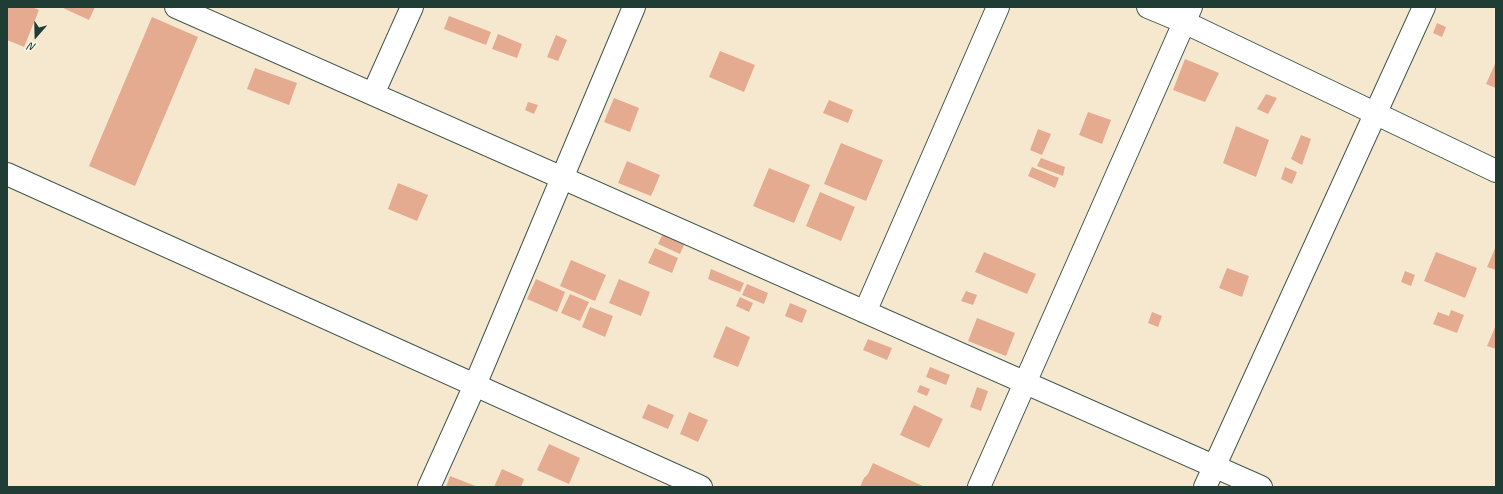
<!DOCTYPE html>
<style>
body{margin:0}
#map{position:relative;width:1503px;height:494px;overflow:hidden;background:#f6e8cf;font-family:Caveat,sans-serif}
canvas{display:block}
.frame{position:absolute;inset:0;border:8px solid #1f3d34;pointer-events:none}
.north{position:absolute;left:16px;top:16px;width:40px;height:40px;-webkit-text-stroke:3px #fcf5e5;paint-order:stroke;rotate:200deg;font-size:11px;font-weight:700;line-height:16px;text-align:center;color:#1f3d34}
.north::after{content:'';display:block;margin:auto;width:14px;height:18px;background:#1f3d34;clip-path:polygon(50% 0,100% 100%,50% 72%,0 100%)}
</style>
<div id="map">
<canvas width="1503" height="494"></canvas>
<div class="frame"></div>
<div class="north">N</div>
</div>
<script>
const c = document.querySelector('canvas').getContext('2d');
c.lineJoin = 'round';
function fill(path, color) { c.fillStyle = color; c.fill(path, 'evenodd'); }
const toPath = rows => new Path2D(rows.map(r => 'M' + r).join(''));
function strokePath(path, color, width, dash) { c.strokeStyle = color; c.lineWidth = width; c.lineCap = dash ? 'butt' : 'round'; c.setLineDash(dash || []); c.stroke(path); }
const building = toPath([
 [7,7,32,7,39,10,24,47,7,40],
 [61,7,95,7,89,20],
 [449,16,491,32,486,45,444,29],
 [152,17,198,37,135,186,89,166],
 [1437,23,1446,27,1442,37,1433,33],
 [498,34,522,44,517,58,492,49],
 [556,35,567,40,558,61,547,57],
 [720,51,755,65,744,92,709,77],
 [1185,59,1219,73,1205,102,1173,90],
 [1495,64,1496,64,1496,88,1486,84],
 [255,68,297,83,289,105,247,89],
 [1266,94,1277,98,1268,114,1257,109],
 [614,98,639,108,630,132,604,122],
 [829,100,853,110,848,123,823,113],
 [528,102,538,105,534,114,525,110],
 [1088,112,1111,120,1102,144,1079,135],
 [1236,126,1269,140,1256,177,1223,163],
 [1038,129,1051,134,1042,155,1030,150],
 [1301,135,1311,139,1302,165,1291,159],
 [841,143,883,160,866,201,824,184],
 [1041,158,1065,167,1063,176,1037,166],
 [627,161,660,175,651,196,618,183],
 [1032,167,1059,178,1055,188,1028,176],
 [1285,167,1297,172,1292,184,1281,179],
 [769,168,810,185,794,223,753,206],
 [398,183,428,195,417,221,388,209],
 [820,192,855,207,841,241,806,226],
 [665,229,687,238,680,254,658,244],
 [1496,246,1496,270,1487,267],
 [655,248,678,258,672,273,648,263],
 [984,252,1036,274,1027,294,975,272],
 [1436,252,1477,268,1465,298,1424,281],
 [571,260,606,275,595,301,560,286],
 [1227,268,1249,276,1242,297,1219,288],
 [711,269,744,283,740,292,708,279],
 [1405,271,1415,275,1411,286,1401,282],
 [536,279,565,292,557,312,527,299],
 [619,279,650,292,641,316,609,303],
 [747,284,768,293,764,304,742,295],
 [966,291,977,295,973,305,961,301],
 [570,294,589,302,580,321,561,313],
 [740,297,753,303,749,312,736,306],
 [790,303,807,310,802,323,785,316],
 [590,307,613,316,605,337,582,327],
 [1451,310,1464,315,1457,333,1433,324,1438,312,1449,316],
 [1152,312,1162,316,1158,327,1148,323],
 [977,318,1015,333,1006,356,968,341],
 [1496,325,1496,349,1487,346],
 [726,326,750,337,738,367,713,357],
 [868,339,892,348,887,360,863,350],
 [930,367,950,375,946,385,926,377],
 [920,385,930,389,927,396,917,392],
 [977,387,988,391,981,411,970,407],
 [648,404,674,415,668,429,642,418],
 [914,405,943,419,929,448,900,435],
 [689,412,708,420,698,442,680,434],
 [549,444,580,458,569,484,537,470],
 [873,463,925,487,860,487,864,478,868,474],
 [502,469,524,479,521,487,494,487],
 [450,476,478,487,446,487]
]);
const minor = toPath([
 [176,7,1261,487],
 [1148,7,1184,22,1496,171],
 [373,94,412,7],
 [7,174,701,487],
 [865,312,998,7],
 [429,487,475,385,634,7],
 [979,487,1191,7],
 [1205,487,1424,7]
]);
fill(building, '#e4ab91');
strokePath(minor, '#3f574b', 24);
strokePath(minor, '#fff', 22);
</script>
